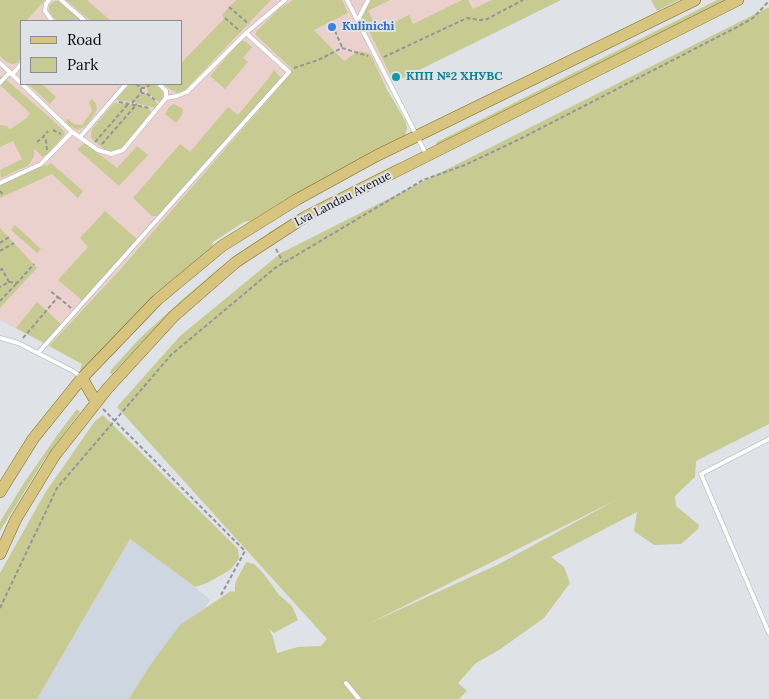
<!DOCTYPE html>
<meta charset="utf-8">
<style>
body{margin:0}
#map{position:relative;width:769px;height:699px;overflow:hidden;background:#dfe2e7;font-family:Lora,serif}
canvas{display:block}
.legend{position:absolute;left:20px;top:20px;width:162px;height:65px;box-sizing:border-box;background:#dfe2e7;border:1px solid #8a8c90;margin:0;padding:6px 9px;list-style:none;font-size:15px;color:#0b0c0e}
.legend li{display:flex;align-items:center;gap:10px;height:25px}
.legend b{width:25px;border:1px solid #8a8c90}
</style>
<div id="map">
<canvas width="769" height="699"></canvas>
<ul class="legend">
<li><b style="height:6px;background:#d7c47f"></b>Road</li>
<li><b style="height:14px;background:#c7cb91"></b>Park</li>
</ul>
</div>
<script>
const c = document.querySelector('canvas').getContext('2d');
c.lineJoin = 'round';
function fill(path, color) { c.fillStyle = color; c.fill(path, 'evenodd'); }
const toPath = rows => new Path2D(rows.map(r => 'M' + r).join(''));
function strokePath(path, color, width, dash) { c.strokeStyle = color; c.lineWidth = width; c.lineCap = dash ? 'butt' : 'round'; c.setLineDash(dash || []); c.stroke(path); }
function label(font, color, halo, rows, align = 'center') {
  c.font = font + ' Lora,serif'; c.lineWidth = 4; c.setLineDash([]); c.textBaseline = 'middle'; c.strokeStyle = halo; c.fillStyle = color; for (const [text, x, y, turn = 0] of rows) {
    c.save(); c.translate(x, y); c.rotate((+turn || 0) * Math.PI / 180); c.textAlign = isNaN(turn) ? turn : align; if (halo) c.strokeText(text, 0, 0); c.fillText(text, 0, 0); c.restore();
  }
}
const built = toPath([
 [130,539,197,589,210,600,148,699,37,699]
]);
const education = toPath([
 [0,0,561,0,353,102,82,364,0,320],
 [21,21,181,21,181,84,21,84]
]);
const green = toPath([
 [0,0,45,0,26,21,21,21,21,59,17,63,12,64,6,62,0,56],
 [66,0,87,0,111,21,91,21],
 [236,0,271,0,186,89,179,93,171,90,163,84,181,84,181,63,224,19,222,15],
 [293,0,342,0,348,13,314,30,344,61,358,51,368,53,371,55,385,86,406,122,407,128,405,136,256,220,244,222,213,242,211,251,85,369,80,370,82,364,49,346,118,272,281,85,280,82,158,216,152,216,133,198,180,144,190,152,228,107,238,115,268,79,274,70,282,79,292,69,256,35,256,32,279,9],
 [370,0,390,0,368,11,378,30,409,15,413,24,462,0,468,0,473,9,492,0,561,0,401,79,398,73,391,76,362,17],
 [651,0,679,0,657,11],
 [717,0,729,0,437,146,436,144,437,142],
 [54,1,58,1,82,21,57,21,49,12,49,6],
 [769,7,769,424,696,461,695,477,675,496,676,506,699,525,698,529,681,544,654,545,634,531,637,512,551,557,564,567,570,583,544,618,499,650,476,663,458,683,467,691,459,699,129,699,151,664,180,625,231,591,235,592,235,583,246,562,254,564,264,574,279,595,292,606,298,620,274,633,269,629,273,637,277,653,298,647,321,646,327,639,117,407,180,336,281,253],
 [616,500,499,564,368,624],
 [242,41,245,41,252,47,243,58,248,62,225,89,210,76,237,45],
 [0,77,3,77,47,115,64,131,65,134,49,153,42,157,36,150,34,150,34,156,29,165,1,178,0,170,22,159,13,141,0,147,0,125,6,126,10,129,27,118,30,113,0,85],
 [28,84,42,84,56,97,50,104],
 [130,84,149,84,146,87,140,87,140,94,146,94,156,102,158,105,156,108,135,103,135,100,133,102,116,100],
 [151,84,157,84,162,88,163,93,162,101,160,103,148,93,147,88],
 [92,99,96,104,97,110,86,126,77,130,67,124,66,120,68,119,74,124,82,125,92,111,89,102],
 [114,103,138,105,149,109,152,113,123,149,118,151,107,152,91,138,91,134,92,129],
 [174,104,183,109,182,115,176,123,165,114,169,107],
 [85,143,117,168,137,146,148,155,119,186,77,149],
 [43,162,46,166,51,163,83,191,78,198,52,174,0,198,0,184],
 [398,163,398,165,270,236,268,233,315,205],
 [105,211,138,240,83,301,58,280,88,247,80,238],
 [15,225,41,249,37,253,11,230],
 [0,228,37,268,0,308],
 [263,237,265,240,143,341,112,374,110,373,111,370,140,338,184,298,218,269],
 [37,302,62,325,46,344,16,328],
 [77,409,80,412,44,460,0,531,0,522,24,483,58,434],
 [103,415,238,549,239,559,230,570,207,583,195,587,130,539,37,699,0,699,0,573,45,493,95,421]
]);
const path = toPath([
 [229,7,249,24],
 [225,18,240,31],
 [335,31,342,47],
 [384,57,467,18,480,20,487,19,523,0],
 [294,68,318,60,342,48,368,56],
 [136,84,141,88,141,93],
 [141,88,146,88,150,84],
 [119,102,149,108],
 [132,103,141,93,146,93,155,100],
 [53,130,61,134],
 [37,142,43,137],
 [95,142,129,103],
 [102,144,137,104],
 [47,150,46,140,43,137,48,131],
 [0,191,4,196],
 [0,243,9,237],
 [276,249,283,262],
 [0,251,14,243],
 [0,270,2,269,9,282,0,287],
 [9,282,17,283,34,264],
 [58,297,71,308],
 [0,301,17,283],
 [23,338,58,297,49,290],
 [103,409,245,551,221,595],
 [0,608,57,488,171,355,275,268,423,180,465,165,520,139,739,26,753,18,769,1]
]);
const lane = toPath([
 [49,0,46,4,45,11,52,21],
 [61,0,85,21],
 [347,0,426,154],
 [358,20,368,0],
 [0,63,21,83],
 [12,75,21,64],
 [0,83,10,72],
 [22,84,72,132,98,150,111,154,123,150,166,98,166,91,159,84],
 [166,98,177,96,187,92,246,33,285,0],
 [80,137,126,84],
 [0,183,41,164,72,132],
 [0,338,18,343,73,371,81,377],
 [38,353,289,72,246,33],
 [769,439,701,474,769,633],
 [346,683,359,699]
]);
const primary = toPath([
 [82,378,96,402],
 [0,492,33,439,82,378,157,300,222,246,296,200,376,156,695,0],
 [0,554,16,519,55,455,107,389,174,316,236,262,305,217,738,0]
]);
const markers = [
 [332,27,5,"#3f7fe0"],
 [396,77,5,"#0f9aa8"]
];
const shopNames = [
 ["Kulinichi",342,27]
];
const cultureNames = [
 ["КПП №2 ХНУВС",406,77]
];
const streetNames = [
 ["Lva Landau Avenue",343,199,-27]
];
fill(built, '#ced6e1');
fill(education, '#ebd1cd');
fill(green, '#c7cb91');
strokePath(lane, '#adb0b5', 5);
strokePath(primary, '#7e6a20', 12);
strokePath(path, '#939599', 2, [4, 2.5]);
strokePath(lane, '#fff', 4);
strokePath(primary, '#d7c47f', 11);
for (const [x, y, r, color] of markers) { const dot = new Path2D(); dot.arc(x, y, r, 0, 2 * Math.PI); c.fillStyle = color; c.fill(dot); strokePath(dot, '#dfe2e7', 2); }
label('bold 12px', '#366cbe', '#dfe2e7', shopNames, 'left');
label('bold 12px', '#0d838f', '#dfe2e7', cultureNames, 'left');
label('12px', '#0b0c0e', '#dfe2e7', streetNames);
</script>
